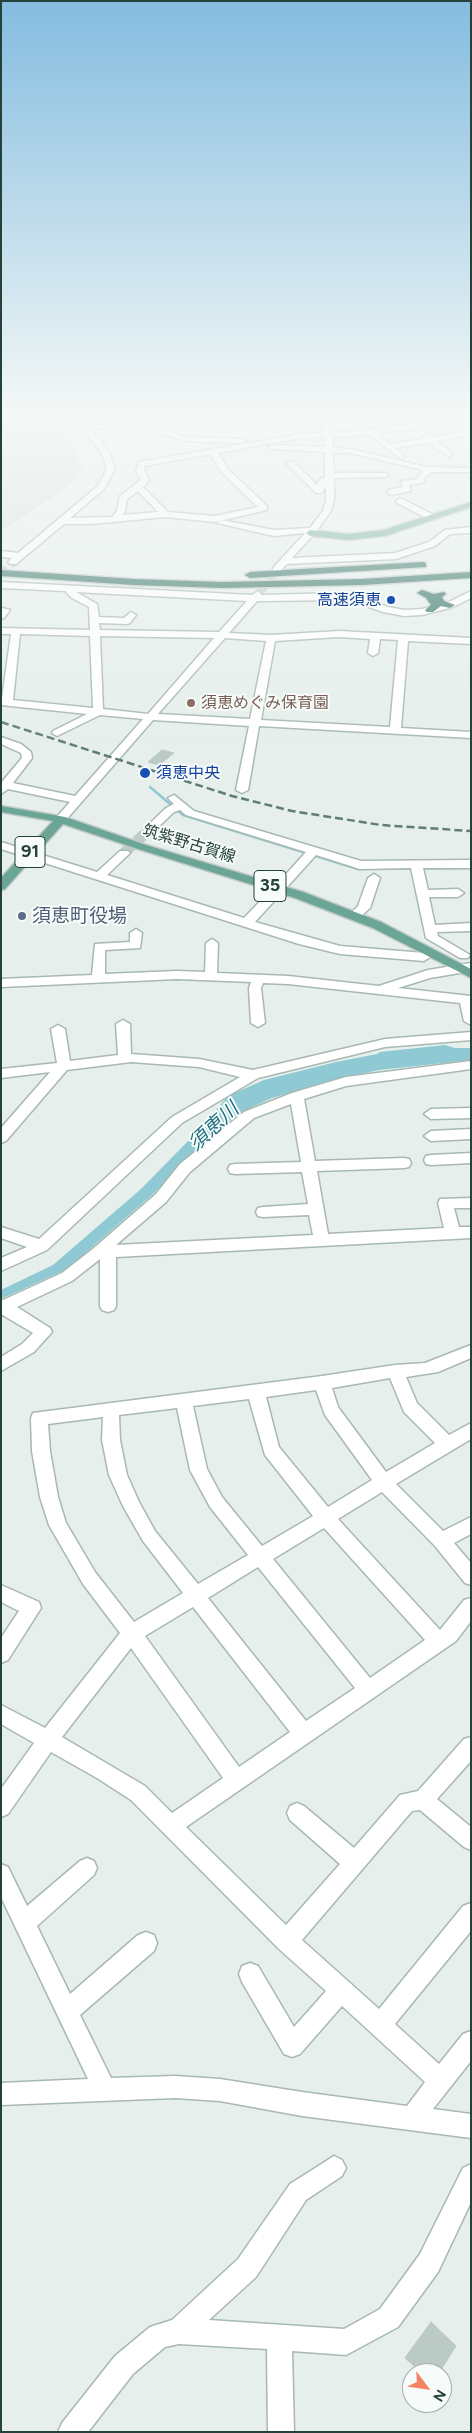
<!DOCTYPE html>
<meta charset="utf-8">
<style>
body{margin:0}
#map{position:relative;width:472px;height:2433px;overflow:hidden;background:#e6efeb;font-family:Figtree,sans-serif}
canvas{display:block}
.frame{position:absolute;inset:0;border:2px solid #24423a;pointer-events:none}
.north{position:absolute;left:402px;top:2363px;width:50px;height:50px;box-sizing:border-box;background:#f7fbf9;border:1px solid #a3b1ad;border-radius:50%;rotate:121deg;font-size:14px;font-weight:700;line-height:20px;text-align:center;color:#24423a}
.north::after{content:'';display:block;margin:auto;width:18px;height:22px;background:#f4845f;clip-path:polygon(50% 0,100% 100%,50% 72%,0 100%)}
</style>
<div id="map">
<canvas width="472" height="2433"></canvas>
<div class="frame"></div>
<div class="north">N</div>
</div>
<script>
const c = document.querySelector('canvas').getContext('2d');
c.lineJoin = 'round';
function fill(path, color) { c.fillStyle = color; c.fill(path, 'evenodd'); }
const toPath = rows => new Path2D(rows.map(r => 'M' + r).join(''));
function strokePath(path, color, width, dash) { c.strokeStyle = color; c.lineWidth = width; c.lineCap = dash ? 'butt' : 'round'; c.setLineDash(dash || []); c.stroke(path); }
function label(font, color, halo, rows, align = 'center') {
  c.font = font + ' Figtree,"Noto Sans JP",sans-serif'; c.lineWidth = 4; c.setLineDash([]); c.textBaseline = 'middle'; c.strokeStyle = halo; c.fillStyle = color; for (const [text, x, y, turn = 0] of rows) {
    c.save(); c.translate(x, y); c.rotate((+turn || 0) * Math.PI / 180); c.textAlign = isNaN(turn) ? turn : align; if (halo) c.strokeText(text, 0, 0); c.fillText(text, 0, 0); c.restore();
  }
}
const built = toPath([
 [54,418,64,429,83,471,69,486,1,531,1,420,11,422]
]);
const green = toPath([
 [282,411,309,411,317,421,296,424]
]);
const water = toPath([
 [445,1045,455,1048,471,1048,471,1060,379,1070,343,1078,272,1098,239,1113,204,1143,153,1194,67,1269,1,1299,1,1290,53,1265,141,1189,193,1136,228,1096,264,1080,336,1062,377,1054,380,1052]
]);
const stream = toPath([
 [150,787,183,815,358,869,471,868]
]);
const building = toPath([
 [162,750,174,753,159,765,148,762,162,750],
 [431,2322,456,2346,439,2373,422,2373,405,2358,431,2322]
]);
const minorTunnelFar1 = toPath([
 [1,575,13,562],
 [260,591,276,570]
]);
const minorTunnel = toPath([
 [124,853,148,831]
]);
const minor = toPath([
 [68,411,76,411,87,425,141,423,187,437,242,439,246,441,242,443,186,441,140,427,91,429,109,452,115,469,104,489,70,518,112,517,117,511,120,496,141,480,136,470,139,462,300,434,323,433,319,422,310,411,318,411,327,422,331,432,364,431,367,428,372,430,471,415,471,419,377,434,390,444,423,439,422,437,426,435,431,437,471,431,471,435,437,441,451,452,451,456,448,456,428,443,395,448,405,457,401,459,369,435,333,437,333,448,350,449,427,467,471,468,471,472,432,472,426,476,423,483,409,485,411,491,391,495,387,492,388,490,403,487,401,481,417,479,423,470,350,453,333,453,334,473,385,473,389,475,385,477,334,478,334,500,331,511,316,532,292,558,395,553,429,542,445,530,471,527,471,533,450,534,435,546,396,559,287,564,279,572,273,572,273,568,305,533,274,536,217,523,221,520,274,530,310,528,323,511,326,500,326,485,322,493,316,493,286,463,293,461,317,485,320,479,325,478,325,452,272,449,268,447,272,445,325,447,325,437,300,438,218,453,228,469,267,506,267,510,215,522,165,517,92,524,64,524,16,564,10,564,8,562,12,558,1,557,1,551,18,553,98,486,107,469,101,452,68,411],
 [210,454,222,473,258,507,215,516,168,512,143,487,149,480,144,470,145,466,210,454],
 [138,491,158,512,122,515,125,512,127,499,138,491],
 [154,411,190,411,186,413,121,418,117,416,121,414,154,411],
 [407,411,416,411,421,415,396,422,392,420,411,414,407,411],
 [400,498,434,515,435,517,428,519,397,503,396,501,400,498],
 [1,582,252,595,258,591,262,595,336,593,353,595,388,607,404,610,422,609,447,603,471,591,471,598,453,607,422,615,404,616,383,612,349,600,257,601,229,633,271,635,339,631,471,638,471,644,408,641,401,728,471,732,471,738,259,726,248,790,242,793,236,790,249,726,153,720,65,821,57,821,55,819,70,802,8,789,1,794,1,783,22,758,21,753,1,744,1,737,21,744,31,752,32,758,13,783,75,796,143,719,100,715,57,736,52,733,53,731,87,714,1,705,11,634,1,634,1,628,90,630,89,607,72,598,65,591,1,588,1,582],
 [76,592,247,601,219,632,100,630,99,623,127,624,130,623,136,615,131,612,124,618,99,617,97,604,76,592],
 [20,634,90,636,93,708,13,700,20,634],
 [100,636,214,638,148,714,103,709,100,636],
 [339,637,370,639,368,653,373,656,378,653,380,639,398,640,390,727,261,720,275,641,339,637],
 [225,638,266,641,250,719,158,714,225,638],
 [2,608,10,610,4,618,1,619,2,608],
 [174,795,194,811,361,861,471,860,471,868,423,868,428,890,458,889,464,893,458,897,429,897,435,925,471,923,471,931,437,932,438,936,470,955,468,958,460,958,426,938,411,868,360,869,316,855,288,886,284,887,278,883,306,852,186,815,180,810,174,812,152,833,144,833,144,829,166,808,174,804,168,798,174,795],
 [1,842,97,872,120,851,128,851,130,853,128,855,107,875,244,918,268,893,276,893,278,896,276,899,255,922,340,946,424,953,430,957,424,961,340,954,299,944,1,849,1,842],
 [374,874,380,878,370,908,359,918,351,918,349,915,358,906,368,878,374,874],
 [136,929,142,933,140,948,105,950,105,974,177,971,205,972,206,943,212,939,218,943,217,973,288,976,379,986,428,970,471,963,471,971,430,978,398,988,471,996,471,1025,464,1021,460,1003,288,984,263,983,261,988,265,1023,258,1027,251,1023,249,988,251,982,177,979,1,987,1,979,92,975,95,944,130,942,130,933,136,929],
 [123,1020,130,1024,131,1054,199,1059,253,1070,385,1039,471,1032,471,1040,385,1047,258,1078,182,1123,47,1250,1,1271,1,1258,27,1247,1,1238,1,1227,39,1239,172,1117,240,1077,199,1067,131,1062,67,1070,6,1141,1,1143,1,1128,50,1072,1,1078,1,1069,57,1063,51,1029,58,1025,65,1029,70,1061,118,1055,116,1024,123,1020],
 [471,1061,471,1069,346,1086,304,1099,315,1161,404,1158,409,1159,411,1163,409,1167,404,1168,317,1171,328,1234,444,1228,438,1203,440,1199,471,1198,471,1208,454,1208,459,1227,471,1227,471,1238,116,1257,116,1306,114,1310,108,1312,102,1310,100,1306,100,1259,72,1281,17,1307,50,1328,52,1332,34,1352,1,1371,1,1357,22,1344,33,1333,1,1314,1,1301,62,1273,94,1248,156,1194,180,1164,244,1112,292,1093,346,1077,471,1061],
 [291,1104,301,1162,235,1164,230,1165,228,1169,230,1173,235,1174,302,1172,308,1204,263,1207,258,1208,256,1212,258,1216,263,1217,309,1215,313,1235,116,1245,166,1202,190,1172,254,1118,291,1104],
 [471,1108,471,1118,431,1119,424,1114,431,1109,471,1108],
 [471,1129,471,1139,431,1141,424,1136,431,1131,471,1129],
 [471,1153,471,1163,431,1165,426,1164,424,1160,426,1156,431,1155,471,1153],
 [471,1345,471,1358,438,1372,406,1377,417,1403,449,1435,471,1423,471,1439,396,1484,443,1531,471,1517,471,1534,454,1543,471,1563,471,1585,465,1583,435,1546,382,1492,338,1519,440,1630,464,1600,471,1598,471,1621,456,1641,186,1827,286,1925,340,1864,290,1820,287,1813,290,1806,297,1803,304,1806,354,1848,400,1795,418,1791,464,1739,471,1737,471,1761,437,1799,471,1827,471,1850,464,1847,420,1810,412,1811,302,1940,379,2009,463,1906,471,1903,471,1931,395,2024,439,2064,463,2034,471,2031,471,2061,433,2109,471,2114,471,2138,302,2116,220,2101,175,2098,1,2105,1,2083,88,2079,1,1897,1,1864,8,1867,27,1906,80,1861,87,1858,94,1861,97,1868,94,1875,37,1926,70,1994,138,1935,146,1932,154,1935,157,1943,154,1951,80,2015,111,2078,175,2076,220,2079,302,2092,407,2106,425,2082,342,2006,300,2054,292,2057,284,2054,242,1982,239,1974,242,1966,250,1963,258,1966,294,2027,326,1991,279,1949,131,1800,97,1778,51,1752,8,1814,1,1817,1,1789,34,1743,1,1724,1,1705,45,1728,120,1633,83,1584,49,1525,40,1497,32,1451,31,1418,33,1413,322,1376,395,1365,425,1363,471,1345],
 [390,1378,404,1412,435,1443,386,1472,338,1407,332,1388,390,1378],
 [316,1390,325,1415,372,1480,328,1507,279,1447,266,1397,316,1390],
 [249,1399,265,1455,313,1516,262,1546,222,1497,207,1469,193,1406,249,1399],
 [177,1408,190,1470,210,1507,248,1555,198,1584,155,1531,139,1502,127,1475,120,1440,119,1415,177,1408],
 [103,1417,102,1440,109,1475,123,1506,143,1541,183,1593,134,1622,95,1572,66,1523,58,1497,50,1451,48,1424,103,1417],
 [324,1528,425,1640,370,1678,273,1559,324,1528],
 [258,1567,355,1688,306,1721,208,1598,258,1567],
 [193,1607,290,1732,239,1767,145,1636,193,1607],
 [131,1648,223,1778,172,1813,145,1786,62,1737,131,1648],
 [1,1585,39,1602,41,1608,8,1660,1,1663,1,1638,19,1611,1,1602,1,1585],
 [334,2156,342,2160,346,2168,342,2176,306,2200,256,2277,209,2320,344,2329,380,2309,420,2254,463,2168,471,2164,471,2202,438,2272,398,2327,346,2355,292,2351,294,2432,268,2432,267,2349,179,2344,165,2347,133,2374,88,2432,58,2432,62,2423,115,2356,150,2327,172,2320,238,2259,290,2184,334,2156]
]);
const major = toPath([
 [471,502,471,507,385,536,349,540,310,536,306,533,310,530,349,534,384,530,471,502],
 [1,806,65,817,146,845,303,892,381,922,471,969,471,978,373,928,295,898,138,849,63,824,5,889,1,890,1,878,53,821,1,812,1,806]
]);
const highway = toPath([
 [423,562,426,563,426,567,250,578,245,575,250,572,423,562],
 [1,570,134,579,222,582,362,579,471,572,471,578,362,585,222,588,134,585,1,576,1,570],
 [422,590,434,594,444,592,446,594,442,597,444,601,455,605,450,608,441,606,433,612,427,612,425,610,431,605,426,598,417,593,422,590]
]);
const rail = toPath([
 [1,722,232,796,292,811,381,825,471,831]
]);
const markers = [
 [391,600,5,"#1a4fb4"],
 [191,703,5,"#8d6e63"],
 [145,773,6,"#1a4fb4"],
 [22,916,5,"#5c6f8a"]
];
const farTransitnames = [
 ["高速須恵",381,600],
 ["須恵中央",156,773,"left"]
];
const farEducationnames = [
 ["須恵めぐみ保育園",201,703]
];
const farStreetnames = [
 ["筑紫野古賀線",189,844,17]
];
const shields = [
 [30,852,30],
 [270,886,32]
];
const shieldNames = [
 ["91",30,852],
 ["35",270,886]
];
const serviceNames = [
 ["須恵町役場",32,916]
];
const waterNames = [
 ["須恵川",214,1127,-43]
];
fill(built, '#d4dfda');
fill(green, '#bfe0c8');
fill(water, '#8ec9d4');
strokePath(stream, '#8ec9d4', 2.5);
fill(building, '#bbcac4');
strokePath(building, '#b8c9c2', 1);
strokePath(minorTunnelFar1, '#bfccc8', 9, [9, 4.5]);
strokePath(minorTunnel, '#bfccc8', 11, [11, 5.5]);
strokePath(minor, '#a8b8b2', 3);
strokePath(major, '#c2cac8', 3);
strokePath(highway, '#c2cac8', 3);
fill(minor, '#fff');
fill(major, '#6aa596');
fill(highway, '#2f6f62');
strokePath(rail, '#5f7d75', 2.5, [8, 4]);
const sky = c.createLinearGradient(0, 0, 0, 752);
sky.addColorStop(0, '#84bce0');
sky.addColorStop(0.55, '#f4f8f6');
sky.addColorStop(1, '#f4f8f600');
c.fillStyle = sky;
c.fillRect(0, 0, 472, 752);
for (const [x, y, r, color] of markers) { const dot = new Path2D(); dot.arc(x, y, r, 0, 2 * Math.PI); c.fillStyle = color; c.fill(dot); strokePath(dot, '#f7fbf9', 2); }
label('16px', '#164399', '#f7fbf9', farTransitnames, 'right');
label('16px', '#785e54', '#f7fbf9', farEducationnames, 'left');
label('16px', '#24423a', '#f7fbf9', farStreetnames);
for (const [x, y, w] of shields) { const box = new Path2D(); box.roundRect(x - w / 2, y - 15.5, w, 31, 4); c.fillStyle = '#f7fbf9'; c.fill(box); strokePath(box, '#24423a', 1); }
label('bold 18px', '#24423a', null, shieldNames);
label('19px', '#4e5e75', '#f7fbf9', serviceNames, 'left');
label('italic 20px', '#1c6f80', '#f7fbf9', waterNames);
</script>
